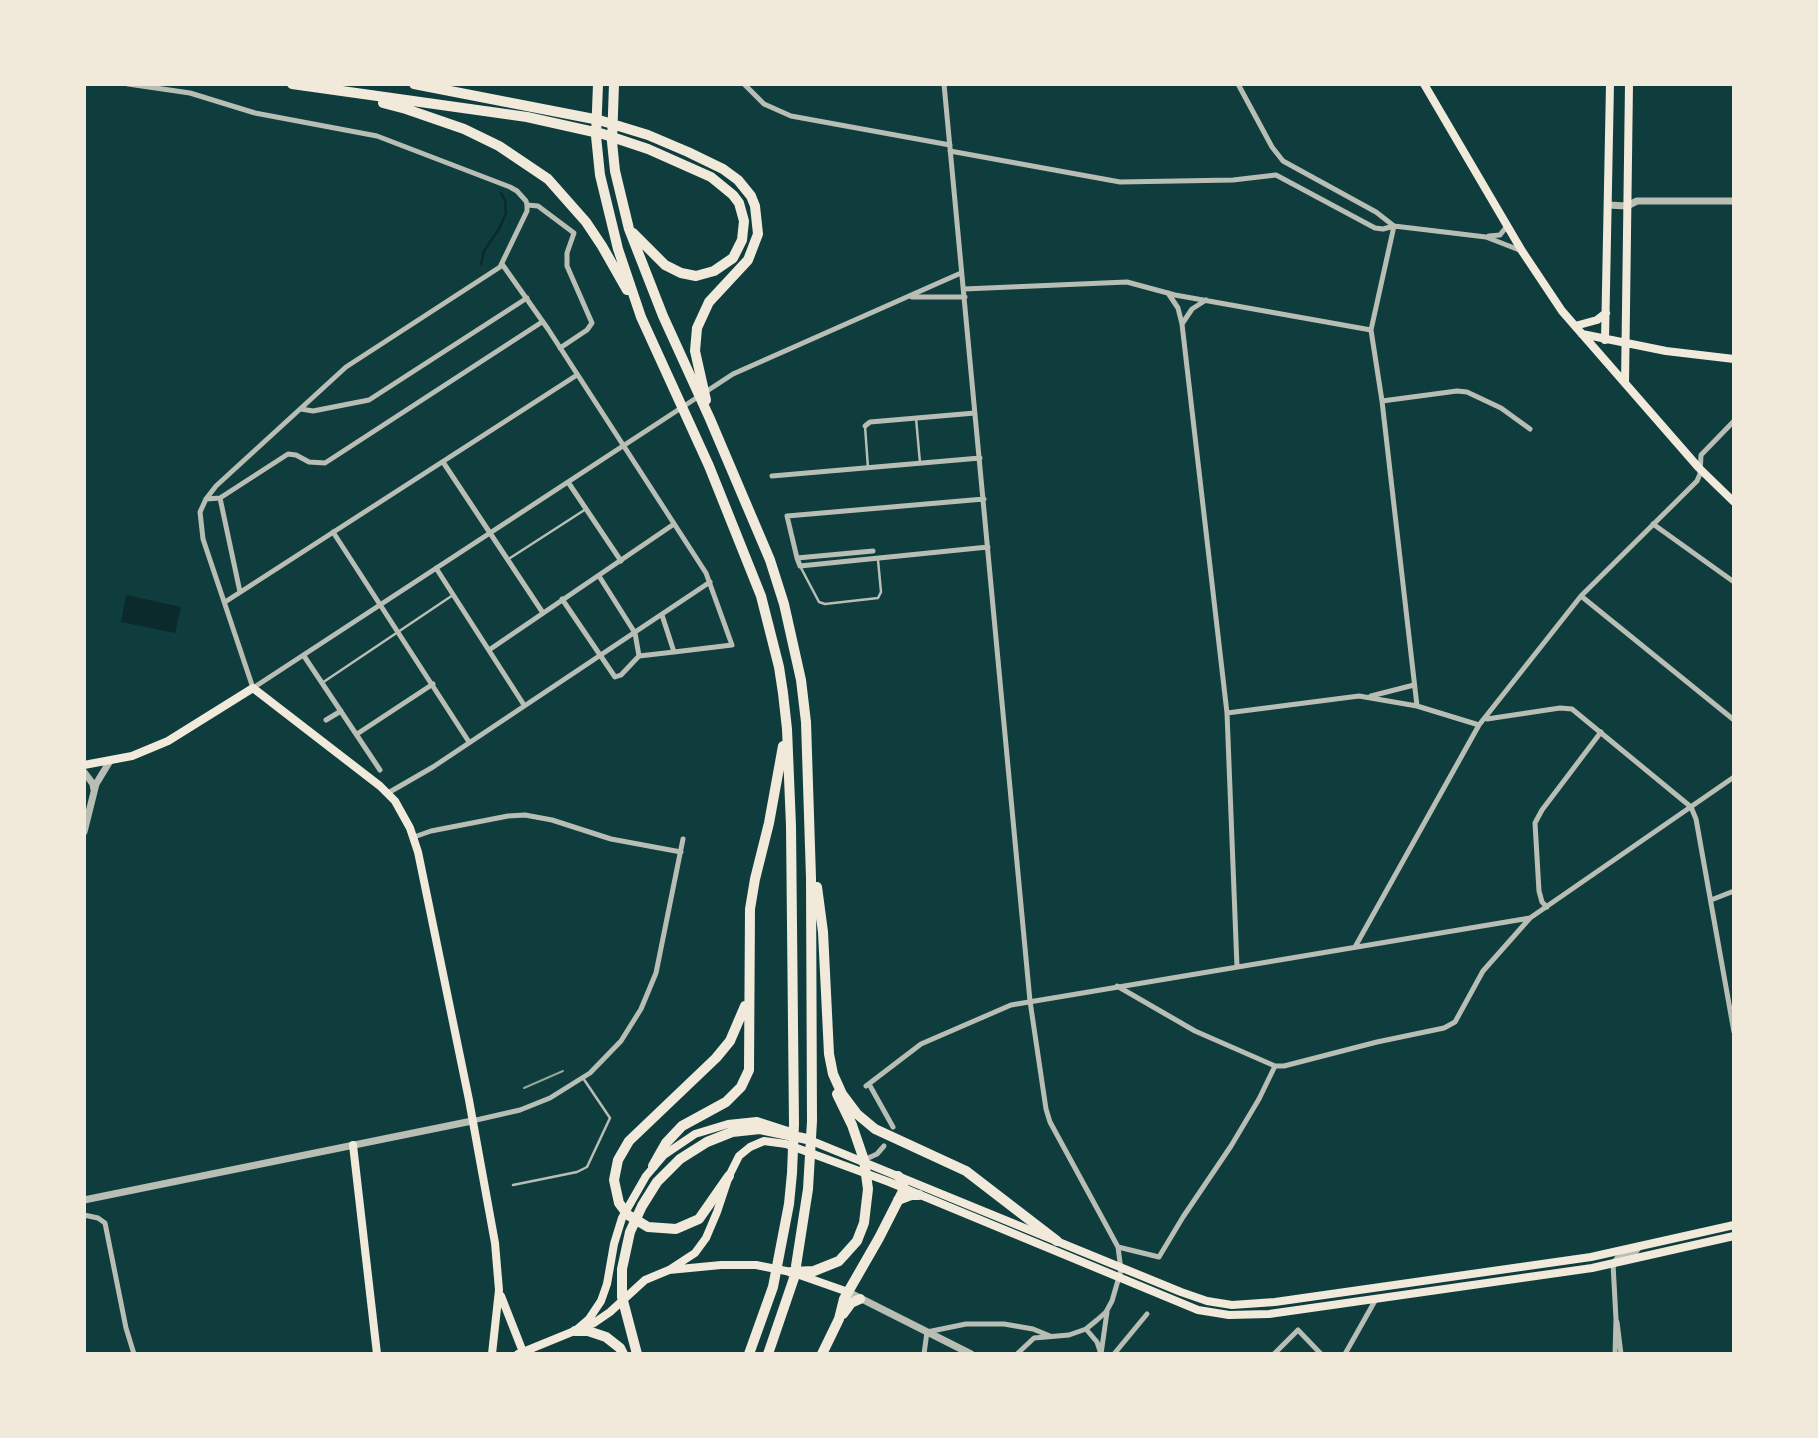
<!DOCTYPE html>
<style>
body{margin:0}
#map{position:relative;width:1818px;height:1438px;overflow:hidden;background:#0f3d3e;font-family:Barlow,sans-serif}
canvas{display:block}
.frame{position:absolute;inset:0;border:86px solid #f1e9da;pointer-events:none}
</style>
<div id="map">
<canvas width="1818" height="1438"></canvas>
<div class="frame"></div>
</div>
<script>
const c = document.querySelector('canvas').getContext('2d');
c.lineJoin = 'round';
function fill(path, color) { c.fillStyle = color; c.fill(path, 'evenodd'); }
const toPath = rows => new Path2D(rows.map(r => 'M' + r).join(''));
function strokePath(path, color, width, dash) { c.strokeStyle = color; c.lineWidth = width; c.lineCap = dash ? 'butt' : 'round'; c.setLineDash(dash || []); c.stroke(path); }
const water = toPath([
 [126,595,181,607,175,633,121,622]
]);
const stream = toPath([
 [481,264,484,251,499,229,506,213,505,200,501,193]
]);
const service = toPath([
 [916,418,920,463],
 [865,426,868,468],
 [507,560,586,509],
 [800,566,819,602,825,604,878,598,881,592,878,560],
 [322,683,453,595],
 [513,1185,577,1172,587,1167,610,1118,583,1078]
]);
const minor = toPath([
 [128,84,190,93,255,113,377,136,510,187,517,191,526,201,527,205,527,211,500,267,346,367,216,486,206,499,200,512,203,539,253,688,733,374,961,273],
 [744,84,764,104,791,116,950,145],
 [944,84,1030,1001,1046,1109,1050,1122,1118,1247,1121,1270,1112,1301,1106,1312,1097,1320,1086,1329,1069,1335,1034,1338,1017,1354],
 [1238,84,1272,147,1283,161,1376,212,1394,226,1371,330,1382,401,1417,706],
 [950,151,1120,182,1233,180,1276,175,1375,228,1383,229,1394,226,1486,237,1522,251],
 [527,205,538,206,574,233,567,253,567,266,592,323,587,330,560,348],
 [1489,236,1500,235,1507,226],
 [502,264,548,329,706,573,732,645,674,652],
 [964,289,1127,282,1175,295,1371,330],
 [1168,293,1178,308,1182,324,1227,713,1237,967],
 [912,297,965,297],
 [1182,324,1192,309,1206,300],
 [1382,401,1457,391,1467,392,1501,408,1530,429],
 [301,409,313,411,369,400,527,298],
 [865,426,870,422,975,413],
 [443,462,543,613],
 [772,476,980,458],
 [568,482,621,561],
 [220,498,240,592],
 [206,499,220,498,288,454,296,455,309,462,325,463,542,322],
 [1653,524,1734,582],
 [333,532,469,742],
 [873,551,797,558,787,516,984,499],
 [797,558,800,566,988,547],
 [436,568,524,705],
 [1581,596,1734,720],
 [562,599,615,677,621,675,639,656,635,633,599,576],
 [225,602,577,375],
 [489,650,674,524],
 [304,656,380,770],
 [639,656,674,652,662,615],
 [1371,696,1414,685],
 [1227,713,1359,696,1417,706,1479,725],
 [1487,719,1560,708,1572,709,1691,807,1696,819,1734,1032],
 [326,720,341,711],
 [357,734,433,684],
 [388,793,433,767,710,582],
 [414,837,431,831,508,816,525,815,552,820,611,839,681,852],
 [1711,900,1734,891],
 [1547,907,1542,902,1539,891,1535,823,1542,810,1601,732],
 [1355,947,1479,725,1581,596,1697,481,1700,474,1701,455,1734,421],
 [1117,986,1195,1031,1275,1066,1284,1066,1377,1042,1444,1028,1455,1022,1483,971,1530,918],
 [869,1084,893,1127],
 [866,1086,921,1044,1011,1005,1530,918,1734,777],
 [472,1121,520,1110,550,1098,590,1073,621,1041,641,1009,656,973,683,839],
 [864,1160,877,1154,884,1146],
 [84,1215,98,1218,105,1223,126,1328,134,1354],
 [1118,1247,1159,1257,1183,1217,1231,1146,1259,1099,1275,1066],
 [1617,1322,1621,1354],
 [1086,1329,1097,1342,1100,1351],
 [924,1354,927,1332,966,1324,1004,1324,1033,1329,1050,1336],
 [1101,1354,1107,1312],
 [1114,1354,1147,1314],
 [1274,1354,1298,1330,1321,1354],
 [1345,1354,1376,1299],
 [1615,1354,1616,1319,1613,1264,1617,1258,1636,1252,1640,1247]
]);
const tertiary = toPath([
 [1608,205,1627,206,1637,201,1734,201],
 [84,772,93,784,94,790],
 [84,832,96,784,110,761],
 [84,1200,472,1121],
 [848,1292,971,1354]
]);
const secondary = toPath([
 [1424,84,1522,251,1562,311,1699,468,1734,502],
 [1575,326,1597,320,1606,313],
 [1582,334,1666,351,1734,359],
 [1605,340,1610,84],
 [1625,383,1629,84],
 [84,765,132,756,168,741,253,688,380,786,395,801,410,828,418,852,469,1100,495,1243,499,1290,492,1354],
 [807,1139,1181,1292,1207,1301,1232,1305,1275,1302,1591,1257,1734,1225],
 [353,1145,377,1354],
 [669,1270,695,1253,706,1238,717,1212,729,1176,739,1156,750,1147,764,1141,786,1144,889,1182,1198,1310,1229,1315,1269,1314,1592,1268,1734,1236],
 [501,1296,523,1352],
 [575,1331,589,1319,601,1301,607,1284,614,1244,622,1218,646,1176,664,1155,695,1134,728,1124,757,1121,788,1131],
 [518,1354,594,1323,610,1312,645,1280,669,1270,721,1265,756,1265,791,1272,848,1292]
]);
const motorway = toPath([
 [292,84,527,117,603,134,648,149,711,177,733,195,739,203,744,221,742,240,733,258,714,271,696,276,681,273,665,265,633,233],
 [414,84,599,120,648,135,688,152,723,169,738,180,751,196,755,206,758,234,748,260,709,302,697,328,695,351,706,400],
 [598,84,596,136,600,175,618,249,641,317,709,466,761,596,779,667,783,693,787,729,791,826,794,1124,792,1173,789,1204,773,1287,749,1354],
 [614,84,612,142,615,171,629,229,663,316,710,419,770,560,784,604,801,680,806,722,811,878,812,1121,808,1189,796,1266],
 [383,103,406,109,464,129,499,146,548,179,586,222,602,246,627,290],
 [817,887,823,932,829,1054,833,1074,842,1094,857,1114,875,1129,966,1171,1057,1241],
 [653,1166,666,1143,682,1126,726,1102,741,1087,749,1070,750,909,755,879,769,823,783,746],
 [729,1176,699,1219,676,1229,648,1227,628,1215,619,1203,614,1180,618,1160,629,1141,716,1058,730,1041,745,1006],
 [898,1200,911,1195,919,1195],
 [791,1272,814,1271,839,1261,857,1241,864,1223,868,1189,864,1160,852,1125,837,1094],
 [843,1314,851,1303,860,1299],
 [575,1331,588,1331,606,1337,620,1348,623,1354],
 [637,1354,622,1297,622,1269,630,1232,642,1206,657,1182,680,1159,707,1142,732,1132,760,1129,807,1139],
 [768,1354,794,1278],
 [822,1354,839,1319,844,1299,879,1238,904,1189,902,1180,898,1176]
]);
const tram = toPath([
 [524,1088,563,1071]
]);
fill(water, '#0a2a2b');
strokePath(stream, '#0a2a2b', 2.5);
strokePath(service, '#b8beb3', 2.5);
strokePath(minor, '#b8beb3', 5);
strokePath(tertiary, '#b8beb3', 7);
strokePath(secondary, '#f1e9da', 8);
strokePath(motorway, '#f1e9da', 10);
strokePath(tram, '#97a49c', 2);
</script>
